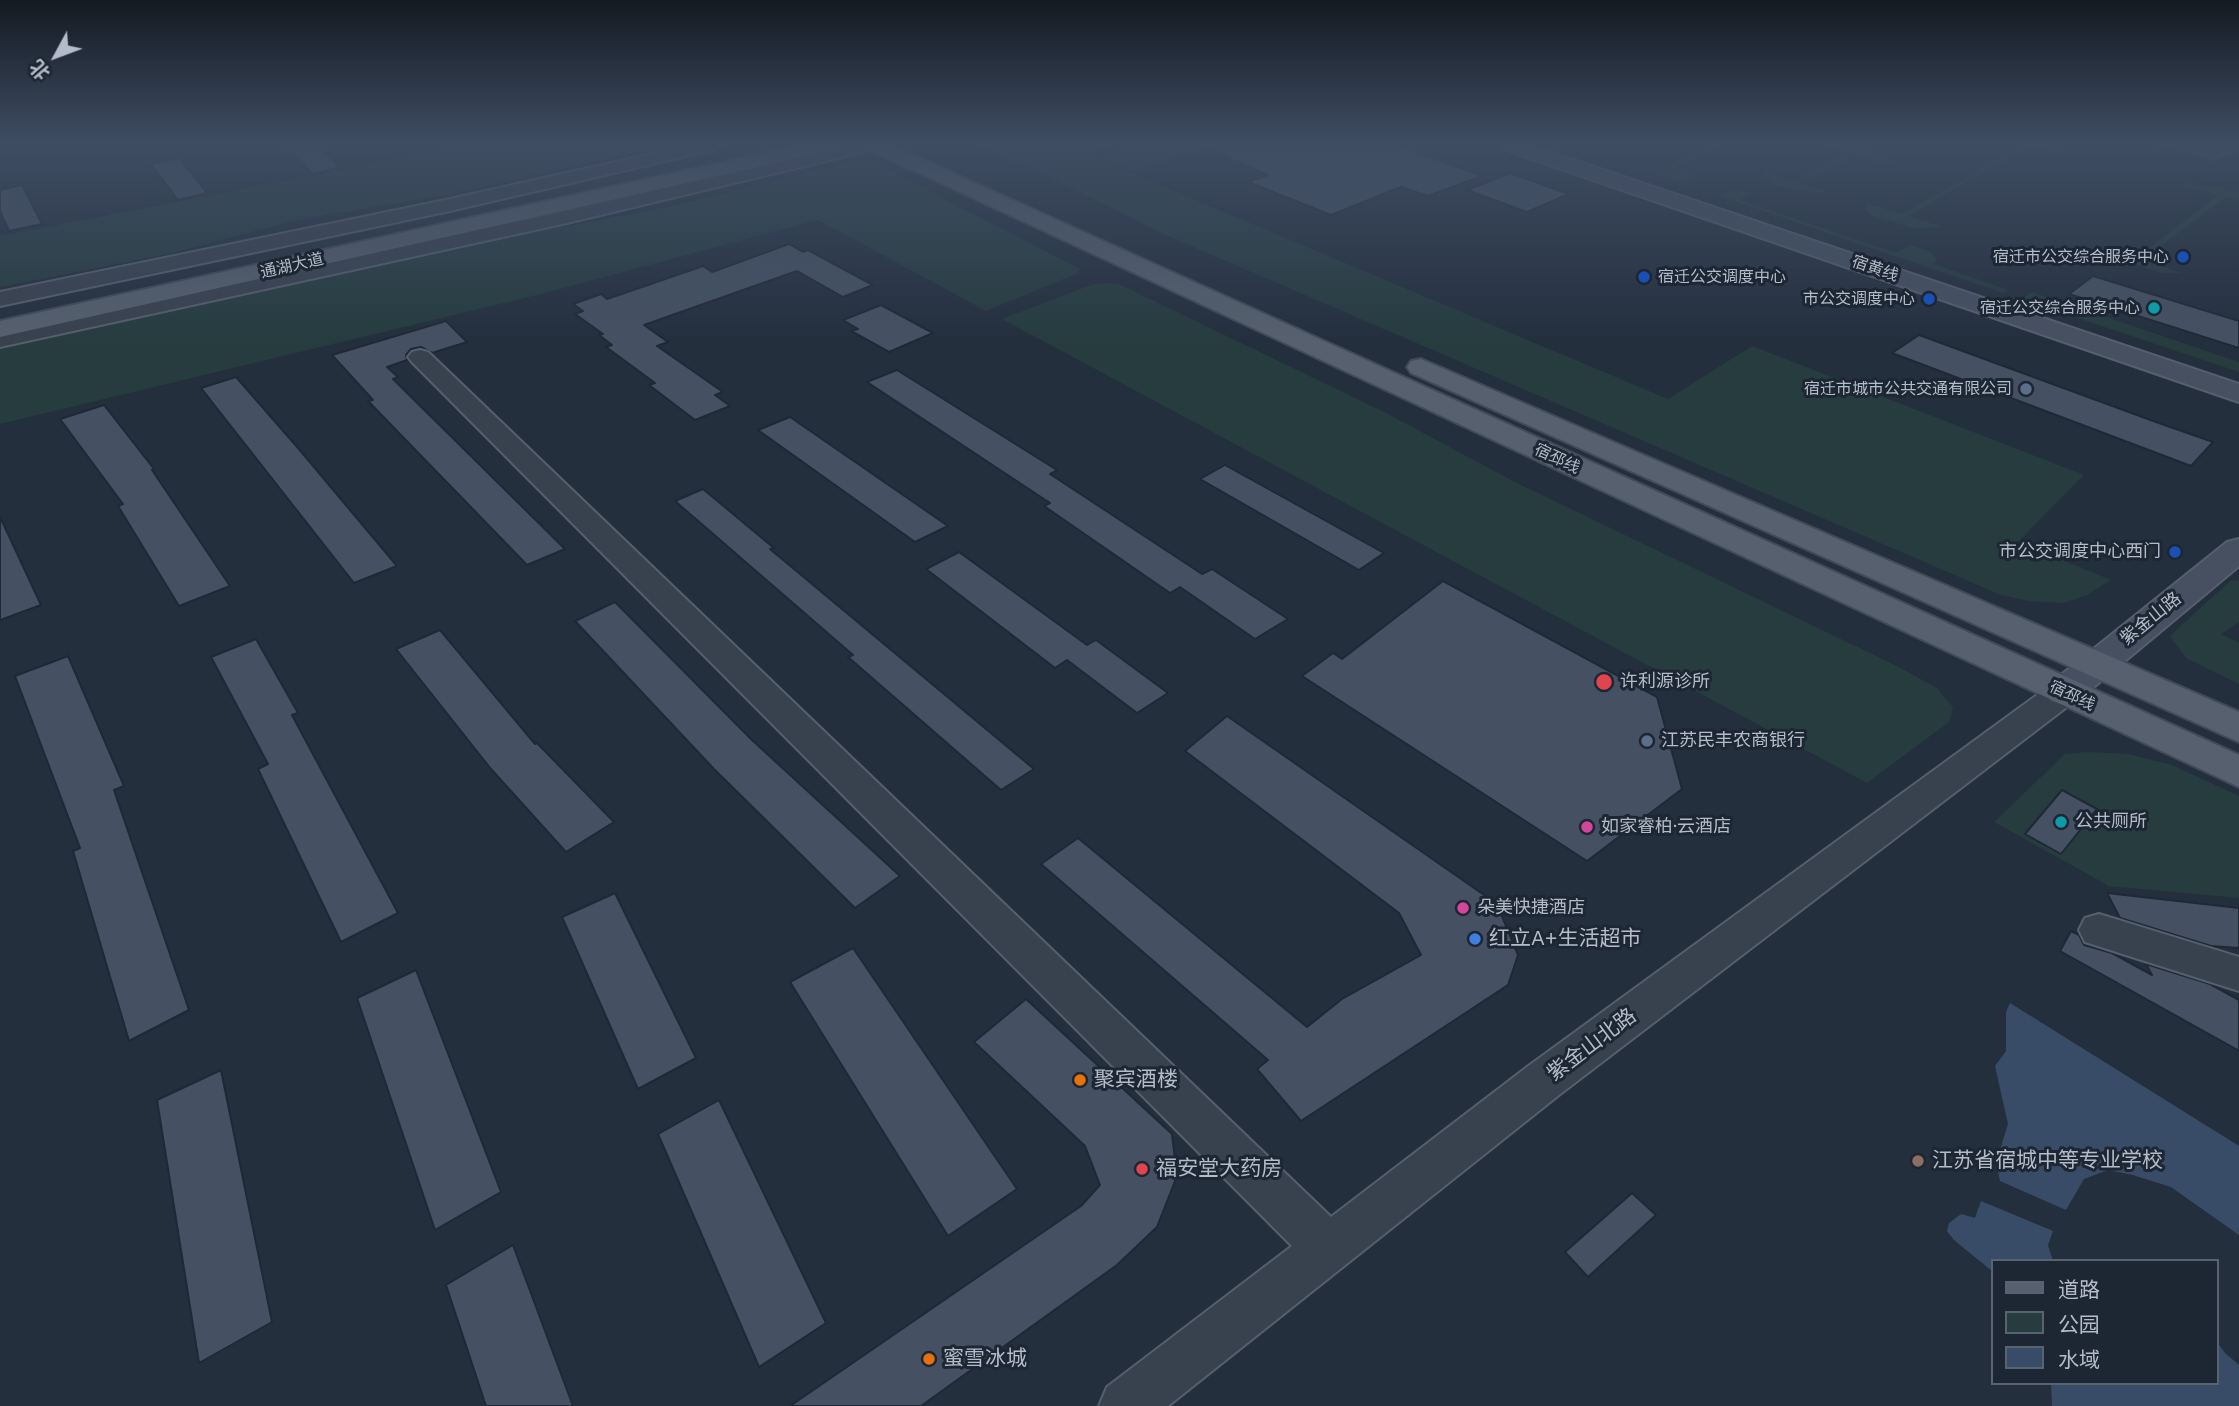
<!DOCTYPE html>
<meta charset="utf-8">
<style>
body{margin:0}
#map{position:relative;width:2239px;height:1406px;overflow:hidden;background:#242f3e;font-family:"Work Sans","Noto Sans SC",sans-serif}
canvas{display:block}
.legend{position:absolute;left:1991px;top:1259px;width:228px;height:126px;box-sizing:border-box;background:#1d2633;border:2px solid #59626f;margin:0;padding:9px 12px;list-style:none;font-size:21px;color:#b4bcc9}
.legend li{display:flex;align-items:center;gap:14px;height:35px}
.legend b{width:35px;border:2px solid #59626f}
.north{position:absolute;left:21px;top:21px;width:70px;height:70px;-webkit-text-stroke:5px #1d2633;paint-order:stroke;rotate:229deg;font-size:19px;font-weight:700;line-height:28px;text-align:center;color:#b4bcc9}
.north::after{content:'';display:block;margin:auto;width:24px;height:32px;background:#b4bcc9;clip-path:polygon(50% 0,100% 100%,50% 72%,0 100%)}
</style>
<div id="map">
<canvas width="2239" height="1406"></canvas>
<ul class="legend">
<li><b style="height:9px;background:#56606e"></b>道路</li>
<li><b style="height:19px;background:#263c3f"></b>公园</li>
<li><b style="height:19px;background:#394c67"></b>水域</li>
</ul>
<div class="north">北</div>
</div>
<script>
const c = document.querySelector('canvas').getContext('2d');
c.lineJoin = 'round';
function fill(path, color) { c.fillStyle = color; c.fill(path, 'evenodd'); }
const toPath = rows => new Path2D(rows.map(r => 'M' + r).join(''));
function strokePath(path, color, width, dash) { c.strokeStyle = color; c.lineWidth = width; c.lineCap = dash ? 'butt' : 'round'; c.setLineDash(dash || []); c.stroke(path); }
function label(font, color, halo, rows, align = 'center') {
  c.font = font + ' "Work Sans","Noto Sans SC",sans-serif'; c.lineWidth = 6; c.setLineDash([]); c.textBaseline = 'middle'; c.strokeStyle = halo; c.fillStyle = color; for (const [text, x, y, turn = 0] of rows) {
    c.save(); c.translate(x, y); c.rotate((+turn || 0) * Math.PI / 180); c.textAlign = isNaN(turn) ? turn : align; if (halo) c.strokeText(text, 0, 0); c.fillText(text, 0, 0); c.restore();
  }
}
const green = toPath([
 [472,145,670,145,451,194,297,220,168,254,0,287,0,236],
 [975,145,1114,145,1086,154,1668,399,1752,346,2084,475,2018,542,2111,580,2087,595,2063,603,2028,601,2001,595,1159,232,1034,169],
 [1138,145,1186,145,1198,150,1132,171,1099,157],
 [1715,145,1722,145,1674,167,1699,175,1683,183,1650,173],
 [1820,145,1847,145,1863,148,1884,156,1889,162,1886,164,1854,155,1800,183,1831,193,1796,191,1776,185,1765,177,1764,172,1793,181,1847,154],
 [2023,145,2054,145,2065,153,2063,155,2029,146,1908,216,1943,227,1915,228,1875,217,1865,210,1866,203,1902,214],
 [857,161,867,161,880,166,1080,269,1076,274,986,311,818,220,533,296,0,424,0,349,492,240,668,207],
 [2189,183,2239,192,2239,200,2226,197,2142,260,2182,273,2162,273,2096,251,2095,247,2135,259,2218,195,2181,185],
 [1734,190,1752,193,1739,200,1896,253,1910,245,1931,252,1937,259,1934,264,2008,290,2003,293,1717,195],
 [1104,283,1119,284,1386,413,1515,482,1899,667,1937,688,1953,707,1949,722,1867,783,1002,319,1091,285],
 [2032,292,2239,362,2239,372,2021,299],
 [2239,580,2239,622,2221,634,2239,643,2239,684,2186,658,2170,636,2230,581],
 [2088,752,2128,754,2172,765,2239,796,2239,898,2109,886,1994,822,2065,754]
]);
const water = toPath([
 [2154,145,2219,145,2239,150,2239,153,2213,161],
 [2010,1003,2239,1146,2239,1235,2171,1187,2133,1175,2108,1170,2084,1179,2066,1210,2000,1181,1996,1163,2008,1124,1995,1066,2006,1051,2006,1012],
 [1981,1201,2053,1231,2048,1245,2053,1261,1992,1261,1992,1271,1954,1240,1947,1231,1949,1223,1961,1214,1975,1218],
 [2216,1341,2226,1354,2239,1365,2239,1406,2052,1406,2051,1383,2216,1383]
]);
const building = toPath([
 [285,145,317,145,340,167,313,174,285,145],
 [1200,145,1398,145,1482,176,1428,196,1401,187,1331,215,1248,182,1268,175,1200,145],
 [179,158,207,193,178,200,151,164,179,158],
 [1510,173,1569,194,1527,212,1467,190,1510,173],
 [22,185,42,224,9,231,0,211,0,190,22,185],
 [789,244,803,252,808,250,873,285,843,297,797,271,644,325,668,342,657,346,723,392,715,395,730,406,695,420,649,385,655,383,606,347,612,345,599,335,603,334,575,314,583,311,573,304,601,294,607,299,703,266,712,272,789,244],
 [2093,276,2239,321,2239,348,2069,294,2093,276],
 [881,305,933,333,889,352,851,331,858,329,843,320,881,305],
 [446,321,467,342,432,353,421,347,411,349,406,355,407,360,387,367,398,377,393,379,565,549,527,565,368,401,373,400,332,355,446,321],
 [1919,335,2156,422,2213,442,2191,466,1892,353,1919,335],
 [897,370,1057,470,1050,474,1202,574,1212,569,1288,619,1255,639,1180,587,1170,593,1044,506,1050,503,867,382,897,370],
 [236,377,298,448,397,566,354,583,201,388,236,377],
 [104,405,154,469,152,470,230,586,179,606,118,506,123,504,60,419,104,405],
 [790,417,948,526,915,542,758,430,790,417],
 [1225,465,1384,553,1359,570,1200,479,1225,465],
 [703,489,774,548,770,549,1034,769,1001,790,848,657,853,655,675,501,703,489],
 [0,517,41,605,0,620,0,517],
 [959,552,1087,645,1096,640,1168,693,1137,713,1067,660,1055,668,926,569,959,552],
 [1443,581,1657,697,1682,789,1587,861,1302,676,1333,653,1342,659,1443,581],
 [615,602,752,740,900,876,855,908,714,769,575,621,615,602],
 [440,630,535,744,537,743,614,822,566,852,491,769,396,649,440,630],
 [256,639,298,713,292,715,398,913,341,942,258,769,268,764,211,657,256,639],
 [68,656,124,786,114,790,189,1010,129,1041,73,851,80,848,15,676,68,656],
 [1227,716,1497,904,1518,955,1508,985,1301,1121,1257,1069,1268,1060,1041,864,1078,838,1307,1027,1342,999,1421,955,1399,913,1185,751,1227,716],
 [2062,790,2097,809,2061,854,2025,834,2062,790],
 [615,893,696,1058,638,1089,562,917,615,893],
 [2107,893,2239,908,2239,948,2211,946,2120,918,2107,893],
 [2071,931,2079,935,2084,945,2112,953,2152,975,2146,964,2210,984,2239,1000,2239,1051,2060,951,2071,931],
 [853,948,1017,1189,948,1236,790,982,853,948],
 [416,970,501,1192,435,1230,357,998,416,970],
 [1026,999,1172,1134,1177,1176,1157,1227,1117,1265,921,1406,790,1406,1081,1206,1100,1185,1085,1146,974,1042,1026,999],
 [221,1070,272,1322,199,1363,157,1100,221,1070],
 [719,1100,826,1323,759,1367,658,1134,719,1100],
 [1632,1193,1656,1215,1588,1277,1565,1252,1632,1193],
 [513,1245,573,1406,486,1406,446,1285,513,1245]
]);
const street = toPath([
 [691,145,722,145,713,150,450,211,0,306,0,292,450,199,691,145],
 [849,145,879,145,876,149,567,223,0,347,0,333,567,211,849,145],
 [420,350,428,352,1331,1217,1527,1067,2052,684,2064,681,2076,684,2080,692,2076,700,1559,1095,1168,1406,1099,1406,1107,1387,1292,1246,412,362,408,357,412,352,420,350],
 [2099,914,2239,957,2239,991,2085,942,2079,930,2085,918,2099,914]
]);
const secondary = toPath([
 [1500,145,1529,145,2239,384,2239,402,1503,149,1500,145],
 [2239,539,2239,566,2077,701,2064,705,2051,701,2045,692,2051,683,2227,542,2239,539]
]);
const primary = toPath([
 [802,145,839,145,836,149,829,151,0,337,0,321,802,145],
 [865,145,891,145,2239,755,2239,787,868,149,865,145],
 [1421,359,2239,712,2239,742,1411,373,1407,367,1411,361,1421,359]
]);
const markers = [
 [2183,257,7,"#1a4fb4"],
 [1644,277,7,"#1a4fb4"],
 [1929,299,7,"#1a4fb4"],
 [2154,308,7,"#0f9aa8"],
 [2026,389,7,"#5c6f8a"],
 [2175,552,7,"#1a4fb4"],
 [1604,682,9,"#e0444e"],
 [1647,741,7,"#5c6f8a"],
 [2061,822,7,"#0f9aa8"],
 [1587,827,7,"#d1479c"],
 [1463,908,7,"#d1479c"],
 [1475,939,7,"#3f7fe0"],
 [1080,1080,7,"#e8710a"],
 [1918,1161,7,"#8d6e63"],
 [1142,1169,7,"#e0444e"],
 [929,1359,7,"#e8710a"]
];
const farPoinames = [
 ["宿迁市公交综合服务中心",2169,257],
 ["宿迁公交调度中心",1658,277,"left"],
 ["市公交调度中心",1915,299],
 ["宿迁公交综合服务中心",2140,308],
 ["宿迁市城市公共交通有限公司",2012,389]
];
const farStreetnames = [
 ["通湖大道",292,266,-13],
 ["宿黄线",1875,269,19],
 ["宿邳线",1557,459,25],
 ["宿邳线",2072,696,25]
];
const poiNames = [
 ["市公交调度中心西门",2161,552,"right"],
 ["许利源诊所",1620,682],
 ["江苏民丰农商银行",1661,741],
 ["公共厕所",2075,822],
 ["如家睿柏·云酒店",1601,827],
 ["朵美快捷酒店",1477,908]
];
const streetNames = [
 ["紫金山路",2151,619,-39]
];
const nearPoinames = [
 ["红立A+生活超市",1489,939],
 ["聚宾酒楼",1094,1080],
 ["江苏省宿城中等专业学校",1932,1161],
 ["福安堂大药房",1156,1169],
 ["蜜雪冰城",943,1359]
];
const nearStreetnames = [
 ["紫金山北路",1592,1045,-37]
];
fill(green, '#263c3f');
fill(water, '#394c67');
fill(building, '#455162');
strokePath(building, '#1f2835', 2);
strokePath(street, '#565f6c', 4);
strokePath(secondary, '#565f6c', 4);
strokePath(primary, '#414a57', 4);
fill(street, '#38414e');
fill(secondary, '#465061');
fill(primary, '#56606e');
const sky = c.createLinearGradient(0, 0, 0, 342);
sky.addColorStop(0, '#141a22');
sky.addColorStop(0.42, '#3f4d63');
sky.addColorStop(1, '#3f4d6300');
c.fillStyle = sky;
c.fillRect(0, 0, 2239, 342);
for (const [x, y, r, color] of markers) { const dot = new Path2D(); dot.arc(x, y, r, 0, 2 * Math.PI); c.fillStyle = color; c.fill(dot); strokePath(dot, '#1d2633', 2.5); }
label('16px', '#b4bcc9', '#1d2633', farPoinames, 'right');
label('16px', '#b4bcc9', '#1d2633', farStreetnames);
label('18px', '#b4bcc9', '#1d2633', poiNames, 'left');
label('18px', '#b4bcc9', '#1d2633', streetNames);
label('21px', '#b4bcc9', '#1d2633', nearPoinames, 'left');
label('21px', '#b4bcc9', '#1d2633', nearStreetnames);
</script>
